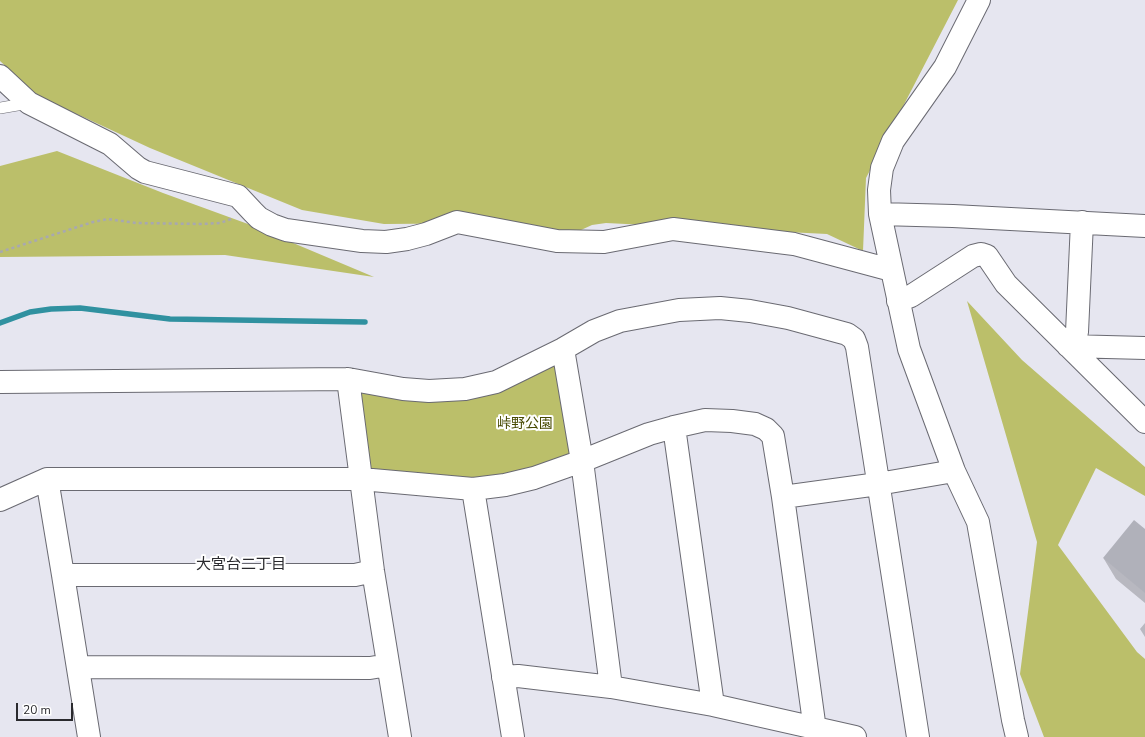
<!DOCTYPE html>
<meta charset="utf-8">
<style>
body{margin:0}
#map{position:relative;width:1145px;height:737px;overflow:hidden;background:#e6e6f0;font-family:"Nunito Sans",sans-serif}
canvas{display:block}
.scale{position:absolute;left:16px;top:703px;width:57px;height:18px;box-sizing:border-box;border:2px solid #2a2a2e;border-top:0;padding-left:5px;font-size:12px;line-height:14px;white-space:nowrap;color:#2a2a2e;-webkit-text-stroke:3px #fff;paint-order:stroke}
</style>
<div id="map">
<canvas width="1145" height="737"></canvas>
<div class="scale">20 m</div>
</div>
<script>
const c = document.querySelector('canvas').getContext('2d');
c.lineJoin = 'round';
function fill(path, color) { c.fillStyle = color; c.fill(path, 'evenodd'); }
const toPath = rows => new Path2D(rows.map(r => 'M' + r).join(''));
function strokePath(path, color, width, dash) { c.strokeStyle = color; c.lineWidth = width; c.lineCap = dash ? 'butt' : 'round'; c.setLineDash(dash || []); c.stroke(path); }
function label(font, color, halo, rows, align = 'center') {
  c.font = font + ' "Nunito Sans","Noto Sans JP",sans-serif'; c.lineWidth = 4; c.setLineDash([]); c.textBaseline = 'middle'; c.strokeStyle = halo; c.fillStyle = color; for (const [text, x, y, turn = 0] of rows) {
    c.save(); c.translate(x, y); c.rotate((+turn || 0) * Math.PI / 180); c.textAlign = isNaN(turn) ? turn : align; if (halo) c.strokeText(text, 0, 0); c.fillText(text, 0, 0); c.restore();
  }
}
const green = toPath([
 [0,0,958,0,866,178,863,251,827,234,606,223,592,225,570,235,516,223,384,224,302,210,150,148,38,96,0,61],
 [57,151,163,193,248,224,374,277,225,255,0,257,0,166],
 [967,301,1022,360,1145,467,1145,496,1096,468,1058,545,1137,652,1145,659,1145,737,1044,737,1020,674,1037,542],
 [552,366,560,369,574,444,567,457,512,474,468,480,372,472,364,461,354,395,362,389,425,396]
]);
const shadow = toPath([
 [1145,530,1145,603,1116,579,1104,559],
 [1145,623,1145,637,1140,629]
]);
const stream = toPath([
 [0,323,30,312,51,309,80,308,170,319,365,322]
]);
const building = toPath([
 [1134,520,1145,529,1145,593,1103,558]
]);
const path = toPath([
 [0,252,93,222,108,219,136,223,202,224,220,223,231,219]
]);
const service = toPath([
 [0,108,29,103]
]);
const minor = toPath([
 [979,0,945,67,893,141,882,168,879,190,880,214,909,349,954,471,978,522,1013,720,1017,737],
 [0,76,29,103,110,144,138,168,145,172,238,196,253,212,259,218,272,225,286,230,362,241,386,242,407,239,426,234,457,222,557,241,604,242,673,229,794,244,891,270],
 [880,214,953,216,1145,226],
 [898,301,911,296,973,256,981,254,987,256,1006,284,1145,422],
 [1068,346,1077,332,1082,222],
 [1068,346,1145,348],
 [563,349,582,461,611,687],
 [348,379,373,571,400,737],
 [0,382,348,379,403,389,429,391,465,389,496,382,563,349,594,331,620,321,679,310,720,308,750,311,788,318,847,334,854,339,857,347,918,737],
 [674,427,713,705],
 [47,479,63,575,89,737],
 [473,489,513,737],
 [783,497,878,484,954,471],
 [0,500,47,479,361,479,473,489,505,485,534,478,582,461,649,434,674,427,705,420,732,421,755,424,766,429,773,436,783,497,816,737],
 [63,575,355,575,373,571],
 [78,667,370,668,388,665],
 [503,677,518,676,611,687,713,705,855,737]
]);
const parkNames = [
 ["峠野公園",525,425]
];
const neighbourhoodNames = [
 ["大宮台二丁目",241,565]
];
fill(green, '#bbbf6a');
fill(shadow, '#0003');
strokePath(stream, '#3091a0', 5.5);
fill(building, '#b0b1ba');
strokePath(service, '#6a6a72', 12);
strokePath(minor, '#6a6a72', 24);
strokePath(path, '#a8a8b0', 2.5, [3, 3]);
strokePath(service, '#fff', 11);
strokePath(minor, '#fff', 22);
label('14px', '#474900', '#fff', parkNames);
label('15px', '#2a2a2e', '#fff', neighbourhoodNames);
</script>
